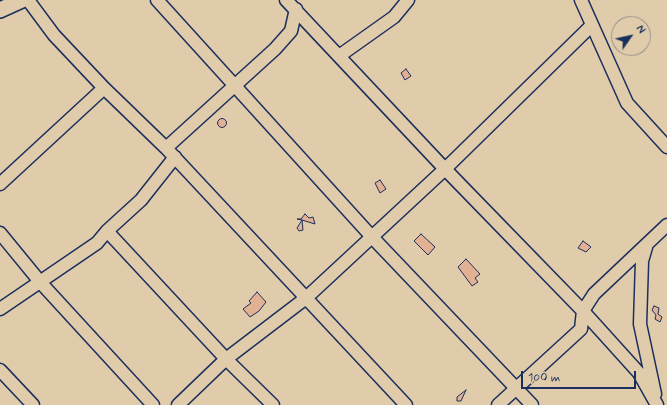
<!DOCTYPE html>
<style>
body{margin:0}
#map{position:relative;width:667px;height:405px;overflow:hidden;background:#e0ccaa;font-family:Mynerve,sans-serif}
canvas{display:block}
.north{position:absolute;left:611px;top:16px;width:40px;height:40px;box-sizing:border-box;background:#e0ccaa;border:1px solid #918d8c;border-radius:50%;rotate:56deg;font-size:11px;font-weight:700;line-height:16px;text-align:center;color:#1b2f5e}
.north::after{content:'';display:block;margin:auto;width:14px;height:18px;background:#1b2f5e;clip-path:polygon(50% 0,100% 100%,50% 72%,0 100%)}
.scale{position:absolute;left:521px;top:371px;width:115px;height:18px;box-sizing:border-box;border:2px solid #1b2f5e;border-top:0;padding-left:5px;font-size:12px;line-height:14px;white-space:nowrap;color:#1b2f5e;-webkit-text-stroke:3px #e0ccaa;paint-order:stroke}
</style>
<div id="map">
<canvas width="667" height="405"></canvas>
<div class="north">N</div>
<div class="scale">100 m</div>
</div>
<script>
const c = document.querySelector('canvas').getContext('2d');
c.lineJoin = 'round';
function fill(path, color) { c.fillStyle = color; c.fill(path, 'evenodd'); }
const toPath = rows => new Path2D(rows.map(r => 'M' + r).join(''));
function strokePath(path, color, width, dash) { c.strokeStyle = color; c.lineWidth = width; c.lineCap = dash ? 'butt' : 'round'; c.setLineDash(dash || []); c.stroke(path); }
const building = toPath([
 [406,69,411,76,405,80,401,73,406,69],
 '217.5 123a4.5 4.5 0 1 1 9 0a4.5 4.5 0 1 1-9 0Z',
 [380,180,386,189,380,193,375,183,380,180],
 [305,214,309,218,313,217,315,224,302,220,303,230,299,231,297,228,302,220,297,219,301,219,305,214],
 [421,234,435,247,428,255,414,241,421,234],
 [583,241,591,247,586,252,578,248,583,241],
 [466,259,480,274,475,278,478,282,472,286,458,267,466,259],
 [257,292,266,302,259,311,250,317,243,309,251,303,249,301,257,292],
 [654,306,659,308,658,314,662,317,660,322,655,319,656,315,652,310,654,306],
 [466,390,461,401,457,401,457,397,466,390]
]);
const minor = toPath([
 [28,0,54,35,104,88,166,148,406,405],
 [157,0,372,237,532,405],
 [286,0,445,169,583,311,639,373,657,405],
 [581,0,627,103,667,147],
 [339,56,394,17,408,0],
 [166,148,275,49,291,31,296,9],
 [0,184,104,88],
 [107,231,226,359,273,405],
 [0,233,41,283,153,405],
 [647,244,642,261,640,324,655,394],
 [0,309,97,243,107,231,141,200,175,157],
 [0,370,33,405],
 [178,405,226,359,306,298,445,169,592,25],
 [498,405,581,329,583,311,594,294,667,225]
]);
const major = toPath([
 [0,10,22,0]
]);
fill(building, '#e2b194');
strokePath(building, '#1b2f5e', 1);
strokePath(minor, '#1b2f5e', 15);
strokePath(major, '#1b2f5e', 18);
strokePath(minor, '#e0ccaa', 12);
strokePath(major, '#e0ccaa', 15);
</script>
